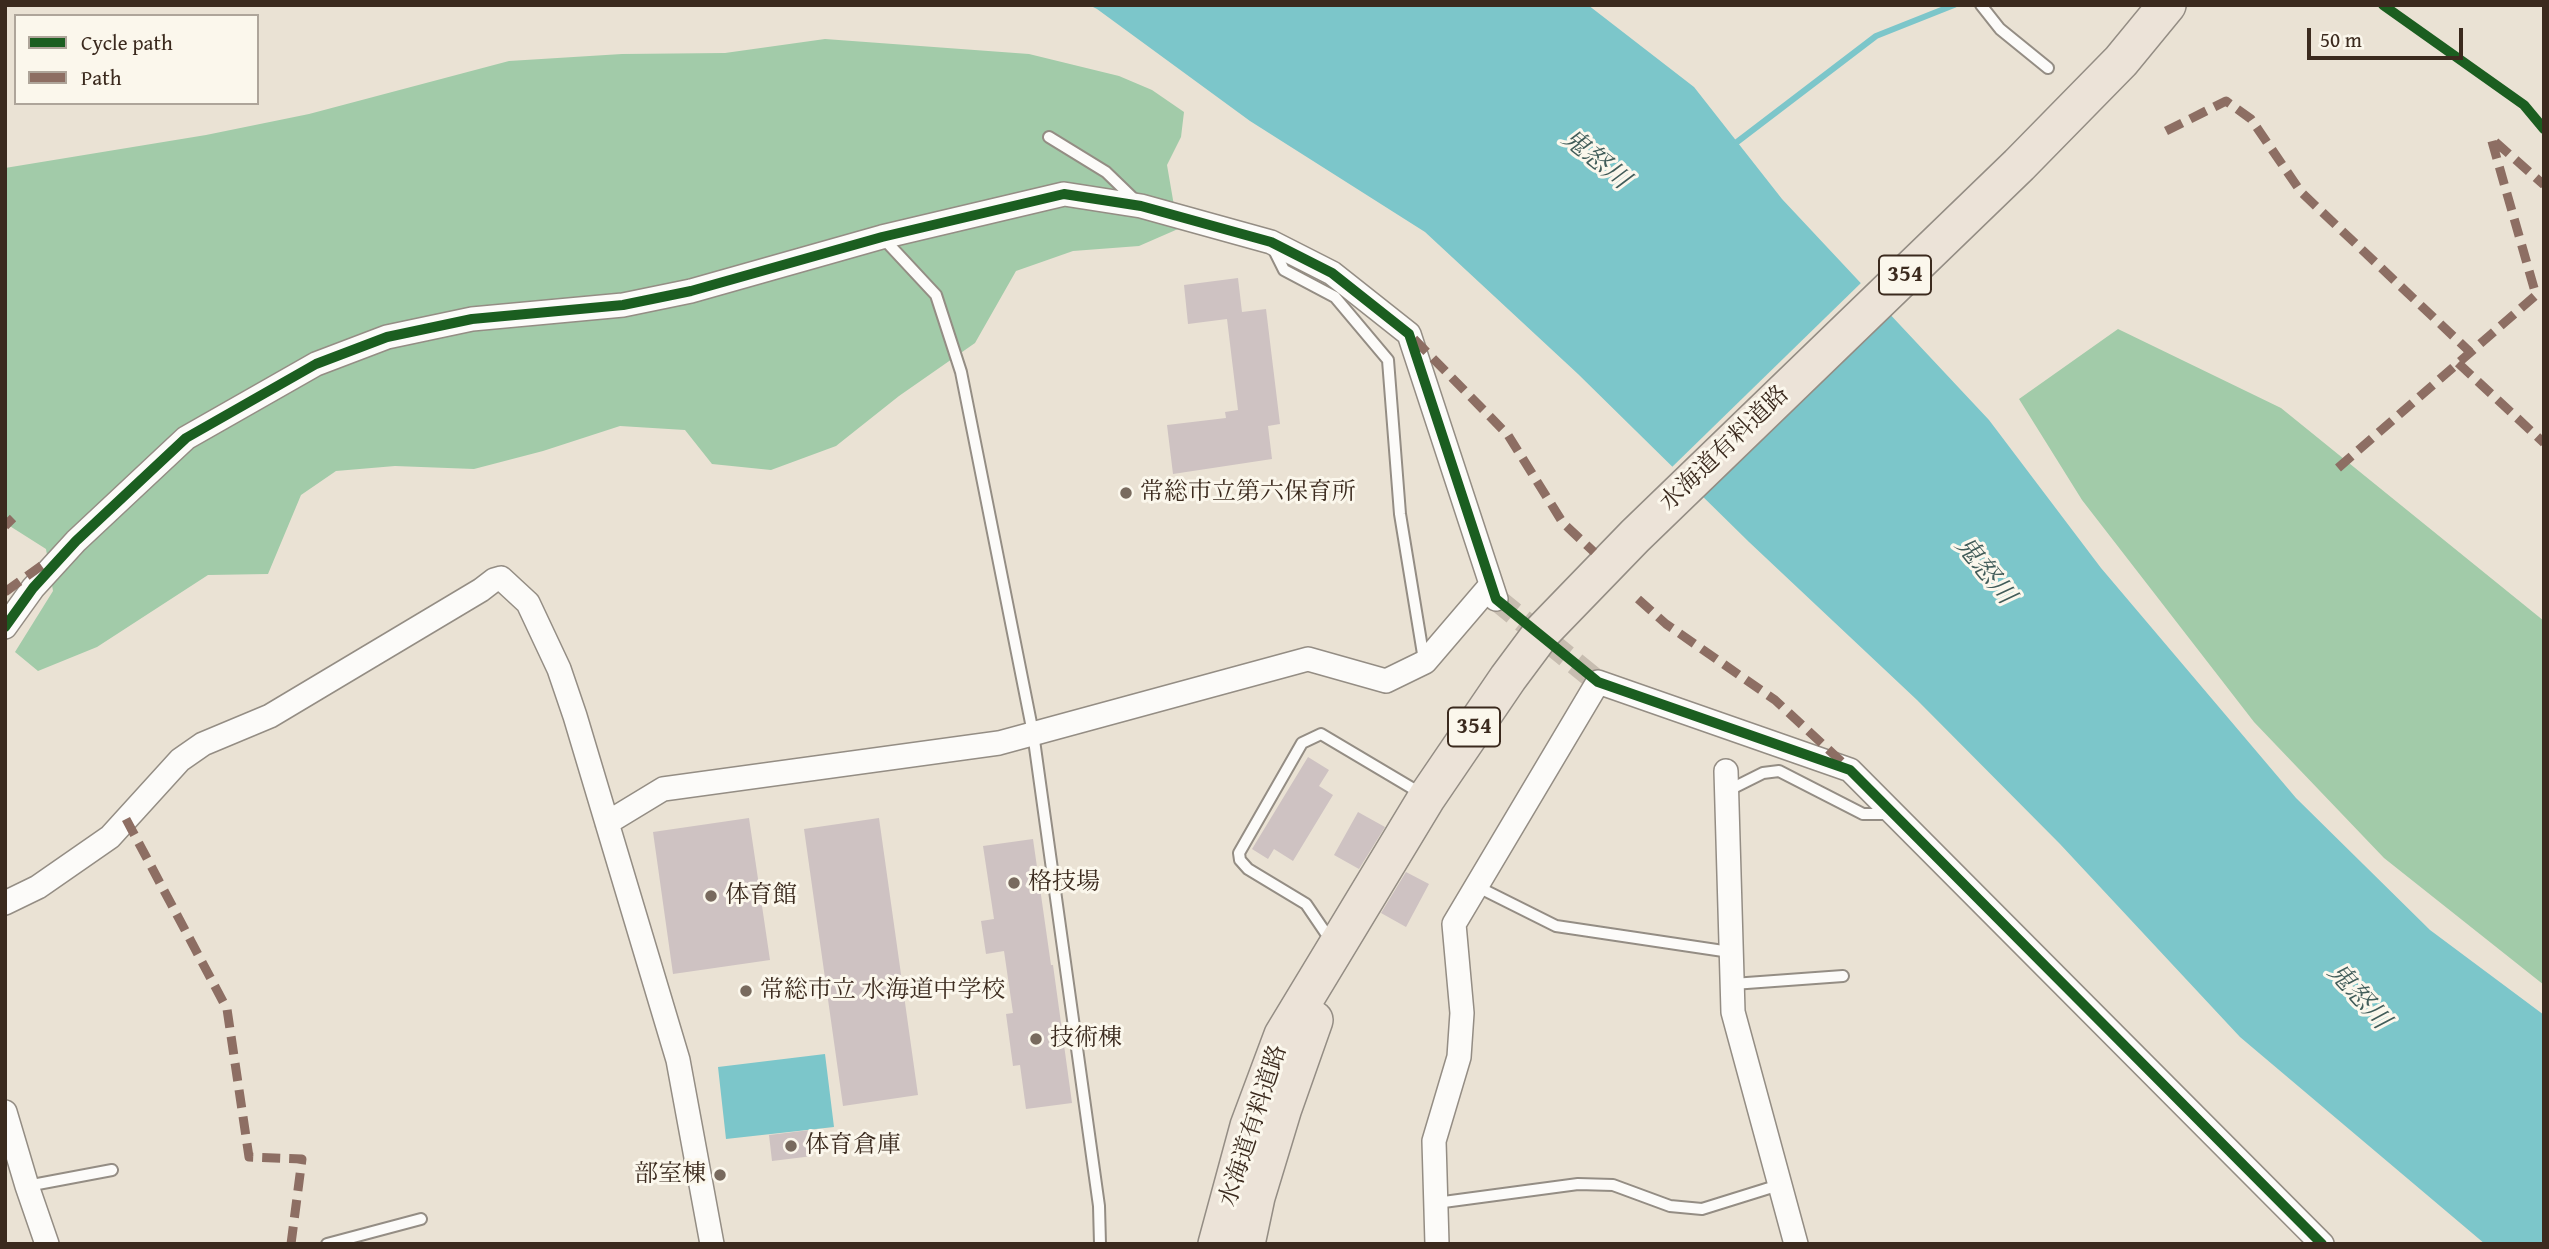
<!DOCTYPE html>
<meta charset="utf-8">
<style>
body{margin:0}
#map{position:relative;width:2549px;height:1249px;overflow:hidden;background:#eae2d4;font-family:"Gentium Book Plus",serif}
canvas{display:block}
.frame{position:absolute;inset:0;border:7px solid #3b2a1e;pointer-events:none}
.legend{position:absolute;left:14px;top:14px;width:245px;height:91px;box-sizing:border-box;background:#fbf7ec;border:2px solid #aea59a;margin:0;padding:9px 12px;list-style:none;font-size:21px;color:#3b2a1e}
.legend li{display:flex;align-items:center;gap:14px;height:35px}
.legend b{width:35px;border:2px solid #aea59a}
.scale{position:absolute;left:2307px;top:28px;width:156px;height:32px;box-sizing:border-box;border:4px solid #3b2a1e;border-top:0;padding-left:9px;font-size:21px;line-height:24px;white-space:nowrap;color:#3b2a1e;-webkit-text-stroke:5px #fbf7ec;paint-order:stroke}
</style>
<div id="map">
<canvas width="2549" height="1249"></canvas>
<div class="frame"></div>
<ul class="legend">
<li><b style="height:9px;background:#1b5e20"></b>Cycle path</li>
<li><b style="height:9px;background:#8d6e63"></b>Path</li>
</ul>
<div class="scale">50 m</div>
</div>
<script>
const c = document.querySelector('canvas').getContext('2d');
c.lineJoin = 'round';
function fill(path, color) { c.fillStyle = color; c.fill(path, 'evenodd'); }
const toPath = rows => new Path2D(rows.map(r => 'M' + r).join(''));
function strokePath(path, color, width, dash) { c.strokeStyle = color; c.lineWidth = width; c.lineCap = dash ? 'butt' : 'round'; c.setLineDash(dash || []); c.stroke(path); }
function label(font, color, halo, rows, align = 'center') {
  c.font = font + ' "Gentium Book Plus","Noto Serif JP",serif'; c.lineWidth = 6; c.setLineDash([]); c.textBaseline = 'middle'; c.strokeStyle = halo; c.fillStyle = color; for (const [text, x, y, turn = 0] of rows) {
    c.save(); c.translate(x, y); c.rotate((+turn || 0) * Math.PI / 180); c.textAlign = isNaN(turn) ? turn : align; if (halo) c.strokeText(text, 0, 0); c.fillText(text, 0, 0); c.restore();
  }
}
const forest = toPath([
 [825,39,1029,54,1119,76,1152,90,1184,112,1181,137,1167,165,1178,229,1139,246,1073,251,1016,271,975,343,899,396,836,446,771,470,712,464,685,430,620,426,543,451,474,469,395,466,336,471,301,495,268,574,208,575,97,647,38,671,15,652,53,591,46,549,5,523,5,168,206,135,309,114,509,61,622,54,725,53],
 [2118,329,2281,408,2544,621,2544,985,2384,858,2254,722,2082,500,2019,399]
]);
const water = toPath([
 [1089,5,1588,5,1694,87,1782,199,1989,420,2101,568,2296,798,2430,930,2544,1015,2544,1244,2485,1244,2240,1037,2060,844,1917,700,1749,542,1578,374,1425,232,1250,121,1097,9],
 [825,1054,834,1127,726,1139,718,1067]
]);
const pier = toPath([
 [1863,281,1888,307,1695,494,1670,469]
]);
const stream = toPath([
 [1737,142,1876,36,1954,5]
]);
const building = toPath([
 [1238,278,1242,312,1266,309,1280,424,1268,426,1272,459,1173,474,1167,425,1226,418,1225,412,1238,410,1227,319,1188,324,1184,285],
 [1308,757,1329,770,1319,786,1333,795,1293,861,1274,849,1268,859,1252,849],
 [1358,812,1385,827,1359,869,1334,855],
 [749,818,770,960,673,974,653,832],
 [879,818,918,1095,843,1106,804,829],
 [1033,839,1051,965,1053,965,1072,1103,1026,1109,1020,1065,1013,1066,1006,1014,1013,1013,1004,951,986,954,981,921,994,919,983,846],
 [1406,872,1429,884,1406,927,1381,913],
 [810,1130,813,1156,772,1161,769,1135]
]);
const minorTunnel = toPath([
 [1496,599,1598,682]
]);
const service = toPath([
 [1981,5,2000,29,2048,68],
 [1049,137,1106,172,1136,201],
 [882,237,936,295,961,372,1033,733,1099,1206,1100,1244],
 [1273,248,1284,270,1335,297,1388,360,1400,514,1424,660],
 [1727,791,1763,773,1779,771,1863,814,1892,814],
 [1476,886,1556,926,1730,952],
 [1337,937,1325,932,1306,904,1248,869,1240,860,1239,853,1302,743,1321,734,1422,794],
 [1733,984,1843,976],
 [27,1186,112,1170],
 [1436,1203,1578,1184,1613,1185,1670,1206,1702,1209,1779,1185],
 [327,1244,421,1219]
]);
const minor = toPath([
 [5,627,33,588,76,541,186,438,316,364,387,337,472,319,623,305,691,291,882,237,1064,194,1141,206,1271,242,1332,273,1409,334,1496,599],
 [1726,771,1733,1012,1796,1244],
 [607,823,663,789,999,743,1308,659,1386,681,1425,662,1490,586],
 [5,903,38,887,110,837,180,760,203,744,270,716,481,590,494,580,501,578,528,603,559,669,575,716,678,1060,712,1244],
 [5,1112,27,1186,47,1244],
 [1437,1244,1434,1141,1459,1057,1462,1013,1454,924,1598,682,1850,770,2322,1244]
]);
const trunk = toPath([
 [1217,1244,1249,1126,1283,1035,1427,797,1508,678,1543,631,1635,536,2019,165,2121,61,2167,5],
 [1246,1244,1256,1197,1283,1108,1314,1020]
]);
const quiet = toPath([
 [2166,131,2226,101,2251,119,2301,192,2470,352],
 [1414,339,1508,435,1563,523,1594,552],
 [2458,363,2544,443],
 [2338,468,2536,295,2491,138,2544,185],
 [5,526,13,518],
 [5,592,48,561],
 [1638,599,1666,624,1775,700,1843,763],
 [126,819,227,1009,249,1157,302,1159,291,1244]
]);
const cycleway = toPath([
 [2383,5,2524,105,2544,129],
 [5,627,33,588,76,541,186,438,316,364,387,337,472,319,623,305,691,291,882,237,1064,194,1141,206,1271,242,1332,273,1409,334,1496,599,1598,682,1850,770,2322,1244]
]);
const markers = [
 [1126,493,7,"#786a5e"],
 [1014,883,7,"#786a5e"],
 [711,896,7,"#786a5e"],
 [746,991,7,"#786a5e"],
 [1036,1039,7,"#786a5e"],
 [791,1146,7,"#786a5e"],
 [720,1175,7,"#786a5e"]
];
const shields = [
 [1905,275,52],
 [1474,727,52]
];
const shieldNames = [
 ["354",1905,275],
 ["354",1474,727]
];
const streetNames = [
 ["水海道有料道路",1725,449,-44],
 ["水海道有料道路",1254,1126,-72]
];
const poiNames = [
 ["常総市立第六保育所",1140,493],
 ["格技場",1028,883],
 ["体育館",725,896],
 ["常総市立 水海道中学校",760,991],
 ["技術棟",1050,1039],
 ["体育倉庫",805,1146],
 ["部室棟",706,1175,"right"]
];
const waterNames = [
 ["鬼怒川",1595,160,39],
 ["鬼怒川",1984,571,51],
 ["鬼怒川",2358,997,48]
];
fill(forest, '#a2cba9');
fill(water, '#7cc6ca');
fill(pier, '#eae2d4');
strokePath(stream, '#7cc6ca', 6);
fill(building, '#cec2c2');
strokePath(minorTunnel, '#c7bdb0', 23, [23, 11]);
strokePath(service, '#948d84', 14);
strokePath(minor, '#948d84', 26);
strokePath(trunk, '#948d84', 40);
strokePath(service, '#fcfbf9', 10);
strokePath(minor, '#fcfbf9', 23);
strokePath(trunk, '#ece3d8', 37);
strokePath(quiet, '#8d6e63', 9, [18, 9]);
strokePath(cycleway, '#1b5e20', 10);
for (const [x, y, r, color] of markers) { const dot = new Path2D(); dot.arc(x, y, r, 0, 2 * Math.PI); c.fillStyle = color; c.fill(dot); strokePath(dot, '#fbf7ec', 2.5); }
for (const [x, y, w] of shields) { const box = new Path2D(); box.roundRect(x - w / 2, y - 19.5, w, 39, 5); c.fillStyle = '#fbf7ec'; c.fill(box); strokePath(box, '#3b2a1e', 2); }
label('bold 23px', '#3b2a1e', null, shieldNames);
label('24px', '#3b2a1e', '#fbf7ec', streetNames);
label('24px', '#3b2a1e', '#fbf7ec', poiNames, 'left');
label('italic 26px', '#415c59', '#fbf7ec', waterNames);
</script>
